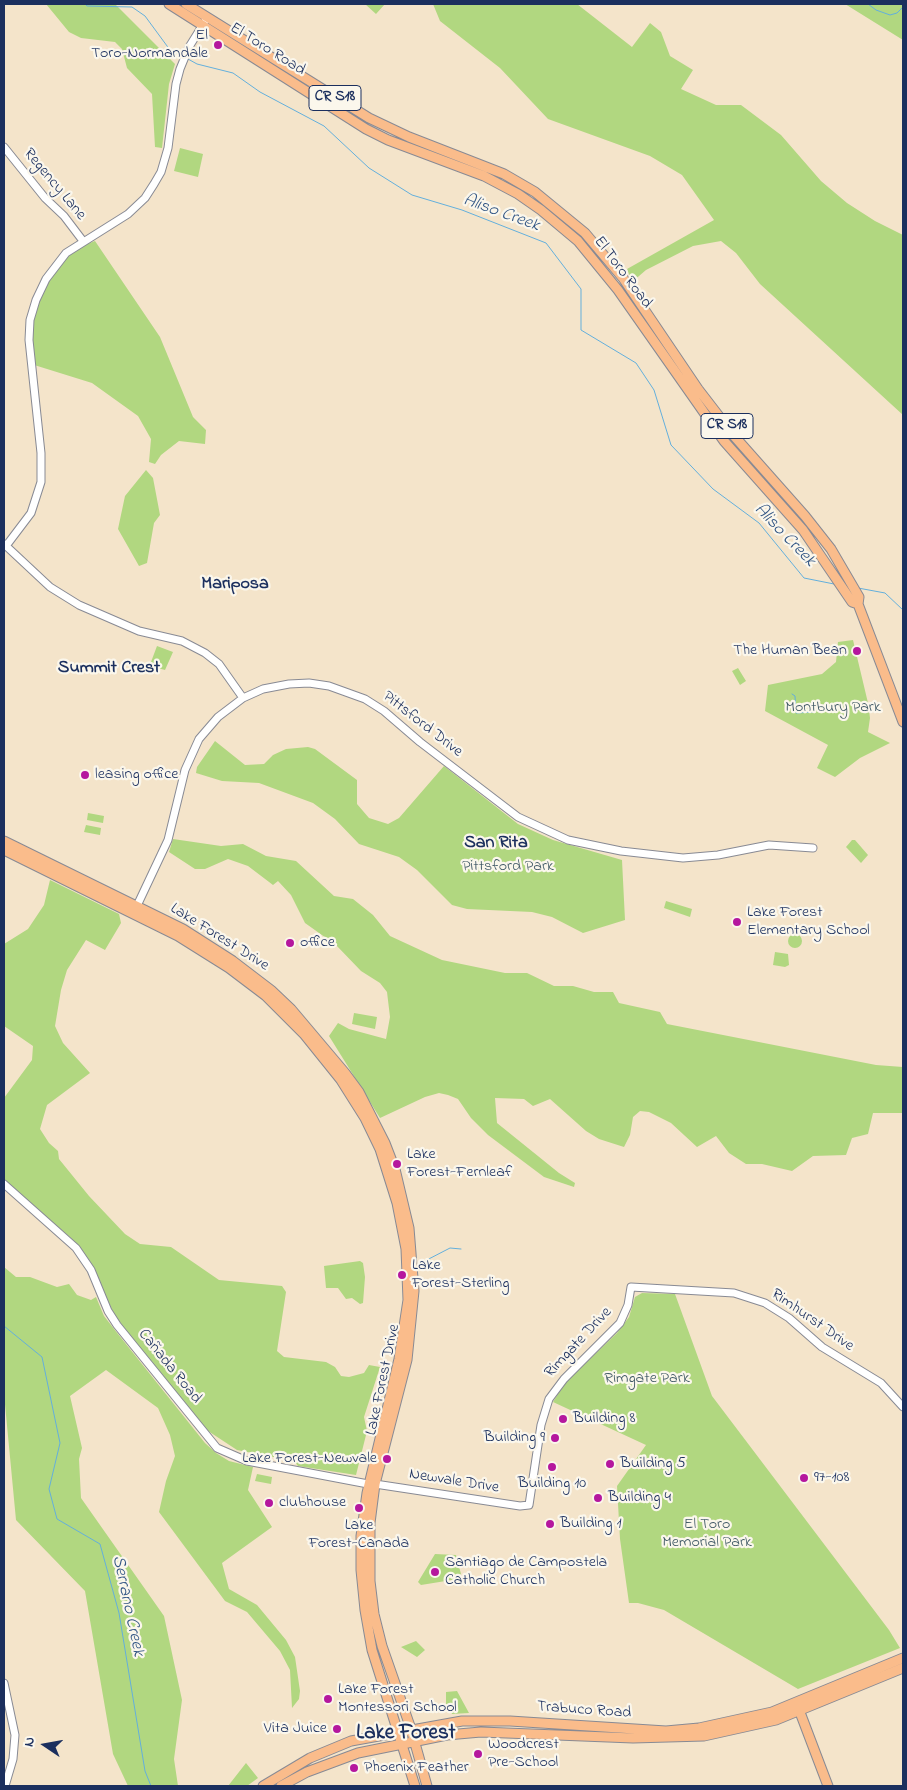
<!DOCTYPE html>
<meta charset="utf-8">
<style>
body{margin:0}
#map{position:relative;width:907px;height:1790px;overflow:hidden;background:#f4e4ca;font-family:"Indie Flower",sans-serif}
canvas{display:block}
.frame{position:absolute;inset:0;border:5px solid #1b2f5e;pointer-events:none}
.north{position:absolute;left:20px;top:1720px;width:50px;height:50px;-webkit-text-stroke:4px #fbf7ec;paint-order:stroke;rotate:282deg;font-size:14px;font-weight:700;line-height:20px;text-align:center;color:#1b2f5e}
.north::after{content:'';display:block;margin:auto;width:18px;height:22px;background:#1b2f5e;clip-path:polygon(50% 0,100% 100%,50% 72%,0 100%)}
</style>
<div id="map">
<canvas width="907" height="1790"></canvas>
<div class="frame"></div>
<div class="north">N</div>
</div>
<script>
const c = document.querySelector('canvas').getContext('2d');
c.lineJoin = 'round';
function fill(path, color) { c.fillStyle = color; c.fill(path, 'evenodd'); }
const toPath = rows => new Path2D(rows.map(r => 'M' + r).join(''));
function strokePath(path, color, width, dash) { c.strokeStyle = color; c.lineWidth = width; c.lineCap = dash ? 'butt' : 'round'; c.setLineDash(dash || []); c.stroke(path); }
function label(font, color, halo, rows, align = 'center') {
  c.font = font + ' "Indie Flower",sans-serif'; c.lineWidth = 4.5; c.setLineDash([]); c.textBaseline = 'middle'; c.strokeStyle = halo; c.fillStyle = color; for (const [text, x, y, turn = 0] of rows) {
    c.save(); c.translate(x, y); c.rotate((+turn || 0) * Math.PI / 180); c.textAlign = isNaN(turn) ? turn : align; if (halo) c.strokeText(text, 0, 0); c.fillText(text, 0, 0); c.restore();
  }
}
const green = toPath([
 [46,4,115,4,175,64,169,84,162,148,155,147,152,94,127,68,122,49,115,42,81,38,69,32],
 [365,4,385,4,376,14],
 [433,4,577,4,632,47,650,23,661,32,670,56,693,70,681,89,716,105,741,105,781,135,821,181,847,203,875,221,903,235,903,415,760,284,736,253,721,241,693,246,646,270,632,282,627,269,714,220,682,175,650,156,548,119,500,68,440,21],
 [845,4,903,4,903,40],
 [180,148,203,154,198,177,174,171],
 [95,241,160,337,193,417,206,430,205,444,179,441,161,455,155,464,149,462,151,439,138,416,92,383,31,364,31,316,46,279,69,251],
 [146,470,153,478,160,515,154,523,147,563,139,566,118,529,125,496],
 [853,640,868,703,870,718,868,732,890,743,860,758,835,777,817,768,828,745,765,711,768,685,822,674,836,662,838,642],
 [157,646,173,652,165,670,154,667,155,664,151,662],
 [738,668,746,681,740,685,732,671],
 [215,741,245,765,264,764,273,755,286,749,308,747,315,749,357,780,357,804,369,818,388,824,399,818,444,766,518,824,553,840,622,860,625,920,583,933,552,917,532,912,467,909,452,905,417,870,399,857,359,844,335,819,313,803,259,783,222,781,196,773,197,767],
 [88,813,104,816,103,823,87,820],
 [86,825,101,828,100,835,84,832],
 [173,839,221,846,243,844,266,856,296,861,334,896,353,899,373,915,390,936,442,960,505,973,527,973,554,986,573,986,594,992,613,992,619,1003,660,1012,667,1024,876,1065,903,1067,903,1113,873,1113,868,1134,852,1138,846,1155,813,1156,792,1171,762,1164,746,1164,729,1153,716,1136,697,1147,671,1123,649,1112,640,1111,633,1117,630,1135,624,1147,599,1139,586,1131,550,1099,533,1106,524,1099,495,1098,497,1123,559,1173,575,1183,574,1187,544,1177,488,1135,471,1118,458,1099,448,1095,439,1093,425,1097,380,1118,329,1036,338,1023,349,1029,386,1039,390,1017,387,992,380,983,361,971,336,945,305,923,291,895,278,881,273,885,248,866,228,859,205,869,195,869,169,852],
 [852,840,855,840,868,855,861,863,846,847],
 [50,880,119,914,121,923,105,950,86,940,67,970,61,990,55,1026,63,1043,90,1073,47,1105,40,1129,49,1143,58,1151,59,1159,89,1196,125,1234,140,1244,171,1247,219,1280,282,1286,286,1292,277,1351,284,1357,326,1362,335,1367,341,1376,349,1377,364,1373,369,1365,380,1367,364,1417,367,1431,356,1475,298,1466,294,1461,237,1450,202,1427,115,1316,92,1266,84,1253,71,1238,4,1181,4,1098,32,1060,33,1046,4,1026,4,944,28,929,44,905],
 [666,901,692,909,690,917,664,908],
 '788 941a7 7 0 1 1 14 0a7 7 0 1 1-14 0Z',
 [775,952,788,954,789,965,785,967,773,965],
 [354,1013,377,1017,375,1029,352,1024],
 [360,1261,363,1263,365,1277,363,1303,360,1304,352,1298,346,1299,338,1288,326,1288,324,1266],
 [4,1267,16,1277,30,1277,57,1287,69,1284,77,1295,91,1300,96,1297,104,1316,118,1334,205,1443,216,1453,229,1461,253,1467,248,1490,272,1527,222,1563,229,1589,257,1605,286,1640,295,1657,300,1691,299,1699,292,1708,290,1670,280,1651,247,1612,225,1601,159,1512,166,1481,175,1456,170,1435,158,1408,106,1370,70,1396,82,1448,79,1459,81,1498,164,1616,182,1700,174,1759,178,1786,128,1786,113,1754,85,1591,16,1520,4,1394],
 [642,1293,675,1294,712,1396,889,1630,900,1648,798,1689,664,1610,638,1603,629,1603,620,1539,617,1486,646,1445,553,1402,564,1384,617,1333,629,1317,635,1297],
 [257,1474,272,1477,271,1484,255,1481],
 [435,1554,456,1555,461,1574,458,1576,458,1579,421,1585,418,1582],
 [416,1641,425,1650,417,1657,401,1647],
 [457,1691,469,1713,452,1714,446,1704,446,1692],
 [246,1763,258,1778,247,1786,228,1786]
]);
const stream = toPath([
 [85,4,87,6,132,7,145,16,170,50,182,56],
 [868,4,876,10,890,15,897,13,903,7],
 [188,59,197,64,233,73,260,92,324,126,369,168,412,195,462,210,546,243,581,289,581,330,636,363,654,390,671,445,713,489,759,523,804,578,834,584],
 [858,588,885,593,903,610],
 [792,694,795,696,796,713,814,712,817,707],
 [421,1263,450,1248,461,1249],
 [4,1326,42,1357,60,1443,49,1489,57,1519,100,1544,119,1613,145,1771,151,1786]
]);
const minor = toPath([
 [4,147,45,198,64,216,83,241],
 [4,544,50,587,79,605,139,631,182,641,205,653,219,664,243,698],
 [6,546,31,513,41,482,41,453,29,340,30,320,36,300,46,279,66,253,128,214,145,198,154,184,161,172,168,148,176,84,180,69,189,47,207,18],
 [135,910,168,840,185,770,199,739,218,717,243,698,263,689,289,684,309,683,329,686,365,699,384,711,420,742,518,817,568,840,621,851,683,858,718,855,769,845,813,848],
 [4,1184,76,1248,91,1270,108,1311,117,1325,217,1448,247,1461,368,1484],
 [375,1484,520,1506,529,1505,541,1425,549,1399,564,1379,620,1323,628,1305,631,1287,734,1293,765,1303,789,1318,822,1347,881,1383,903,1407],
 [4,1683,15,1735,13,1759,5,1786]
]);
const major = toPath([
 [169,4,366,129,388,140,484,176,518,194,541,210,578,241,618,290,724,441,803,530,852,602,858,604],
 [186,4,369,118,409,137,504,174,535,192,585,233,623,278,698,389,735,437,805,516,831,549,859,597,858,604,903,722],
 [4,841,183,929,233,961,271,990,291,1009,345,1073,359,1092,385,1143,395,1169,409,1228,414,1291,407,1360,375,1484,370,1523,370,1581,374,1614,382,1646,411,1729,427,1786],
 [4,850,178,936,229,968,266,996,304,1034,341,1080,365,1118,380,1149,397,1203,406,1249,408,1300,399,1359,367,1493,361,1536,361,1570,365,1610,372,1650,415,1786],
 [798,1707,828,1786],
 [263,1786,310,1758,351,1741,462,1721,510,1721,666,1731,699,1728,772,1712,903,1658],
 [281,1786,307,1772,358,1753,447,1735,481,1732,633,1738,704,1736,776,1720,903,1668]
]);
const markers = [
 [218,45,5,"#b5179e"],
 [857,651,5,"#b5179e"],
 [85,775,5,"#b5179e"],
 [737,922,5,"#b5179e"],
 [290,943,5,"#b5179e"],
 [397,1164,5,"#b5179e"],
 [402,1275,5,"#b5179e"],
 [563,1419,5,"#b5179e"],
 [555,1438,5,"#b5179e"],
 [387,1459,5,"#b5179e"],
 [610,1464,5,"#b5179e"],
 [552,1467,5,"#b5179e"],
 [804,1478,5,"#b5179e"],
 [598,1498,5,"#b5179e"],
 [269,1503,5,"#b5179e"],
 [359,1508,5,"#b5179e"],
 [550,1524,5,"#b5179e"],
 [435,1572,5,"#b5179e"],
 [328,1699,5,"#b5179e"],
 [337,1729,5,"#b5179e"],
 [478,1754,5,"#b5179e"],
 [354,1768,5,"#b5179e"]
];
const shields = [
 [335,98,52],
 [727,426,52]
];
const shieldNames = [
 ["CR S18",335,98],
 ["CR S18",727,426]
];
const poiNames = [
 ["El",208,36,"right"],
 ["Toro-Normandale",208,54,"right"],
 ["The Human Bean",847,651,"right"],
 ["leasing office",95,775],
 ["Lake Forest",747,913],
 ["Elementary School",747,931],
 ["office",300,943],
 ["Lake",407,1155],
 ["Forest-Fernleaf",407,1173],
 ["Lake",412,1266],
 ["Forest-Sterling",412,1284],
 ["Building 8",573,1419],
 ["Building 9",545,1438,"right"],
 ["Lake Forest-Newvale",377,1459,"right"],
 ["Building 5",620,1464],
 ["97-108",814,1478],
 ["Building 10",552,1484,"center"],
 ["Building 4",608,1498],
 ["clubhouse",279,1503],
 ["Building 1",560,1524],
 ["Lake",359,1526,"center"],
 ["Forest-Canada",359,1544,"center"],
 ["Santiago de Campostela",445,1563],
 ["Catholic Church",445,1581],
 ["Lake Forest",338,1690],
 ["Montessori School",338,1708],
 ["Vita Juice",327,1729,"right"],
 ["Woodcrest",488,1745],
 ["Pre-School",488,1763],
 ["Phoenix Feather",364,1768]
];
const streetNames = [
 ["El Toro Road",267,50,32],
 ["Regency Lane",54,185,50],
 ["El Toro Road",622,273,53],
 ["Pittsford Drive",422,725,38],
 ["Lake Forest Drive",219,938,32],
 ["Rimhurst Drive",812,1321,35],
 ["Rimgate Drive",579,1343,-47],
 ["Cañada Road",169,1367,51],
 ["Lake Forest Drive",384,1380,-78],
 ["Newvale Drive",454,1482,9],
 ["Trabuco Road",584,1711,4]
];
const parkNames = [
 ["Montbury Park",833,708],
 ["Pittsford Park",508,867],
 ["Rimgate Park",647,1379],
 ["El Toro",707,1525],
 ["Memorial Park",707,1543]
];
const waterNames = [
 ["Aliso Creek",501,214,20],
 ["Aliso Creek",784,536,46],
 ["Serrano Creek",127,1606,78]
];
const neighbourhoodNames = [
 ["Mariposa",235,585],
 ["Summit Crest",109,669],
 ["San Rita",496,844]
];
const districtNames = [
 ["Lake Forest",406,1735]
];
fill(green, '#b1d780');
strokePath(stream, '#63afdc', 1);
strokePath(minor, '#888a94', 9);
strokePath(major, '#888a94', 11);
strokePath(minor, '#fff', 7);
strokePath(major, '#fabc8b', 9);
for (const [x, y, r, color] of markers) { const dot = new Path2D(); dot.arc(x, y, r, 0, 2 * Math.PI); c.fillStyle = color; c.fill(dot); strokePath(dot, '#fbf7ec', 2); }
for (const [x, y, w] of shields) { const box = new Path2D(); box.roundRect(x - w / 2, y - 12.5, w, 25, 4); c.fillStyle = '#fbf7ec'; c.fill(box); strokePath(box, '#1b2f5e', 1); }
label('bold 15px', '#1b2f5e', null, shieldNames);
label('16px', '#1b2f5e', '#fbf7ec', poiNames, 'left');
label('16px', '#1b2f5e', '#fbf7ec', streetNames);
label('16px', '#405966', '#fbf7ec', parkNames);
label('italic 18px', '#315584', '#fbf7ec', waterNames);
label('bold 18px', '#1b2f5e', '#fbf7ec', neighbourhoodNames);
label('bold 21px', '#1b2f5e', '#fbf7ec', districtNames);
</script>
